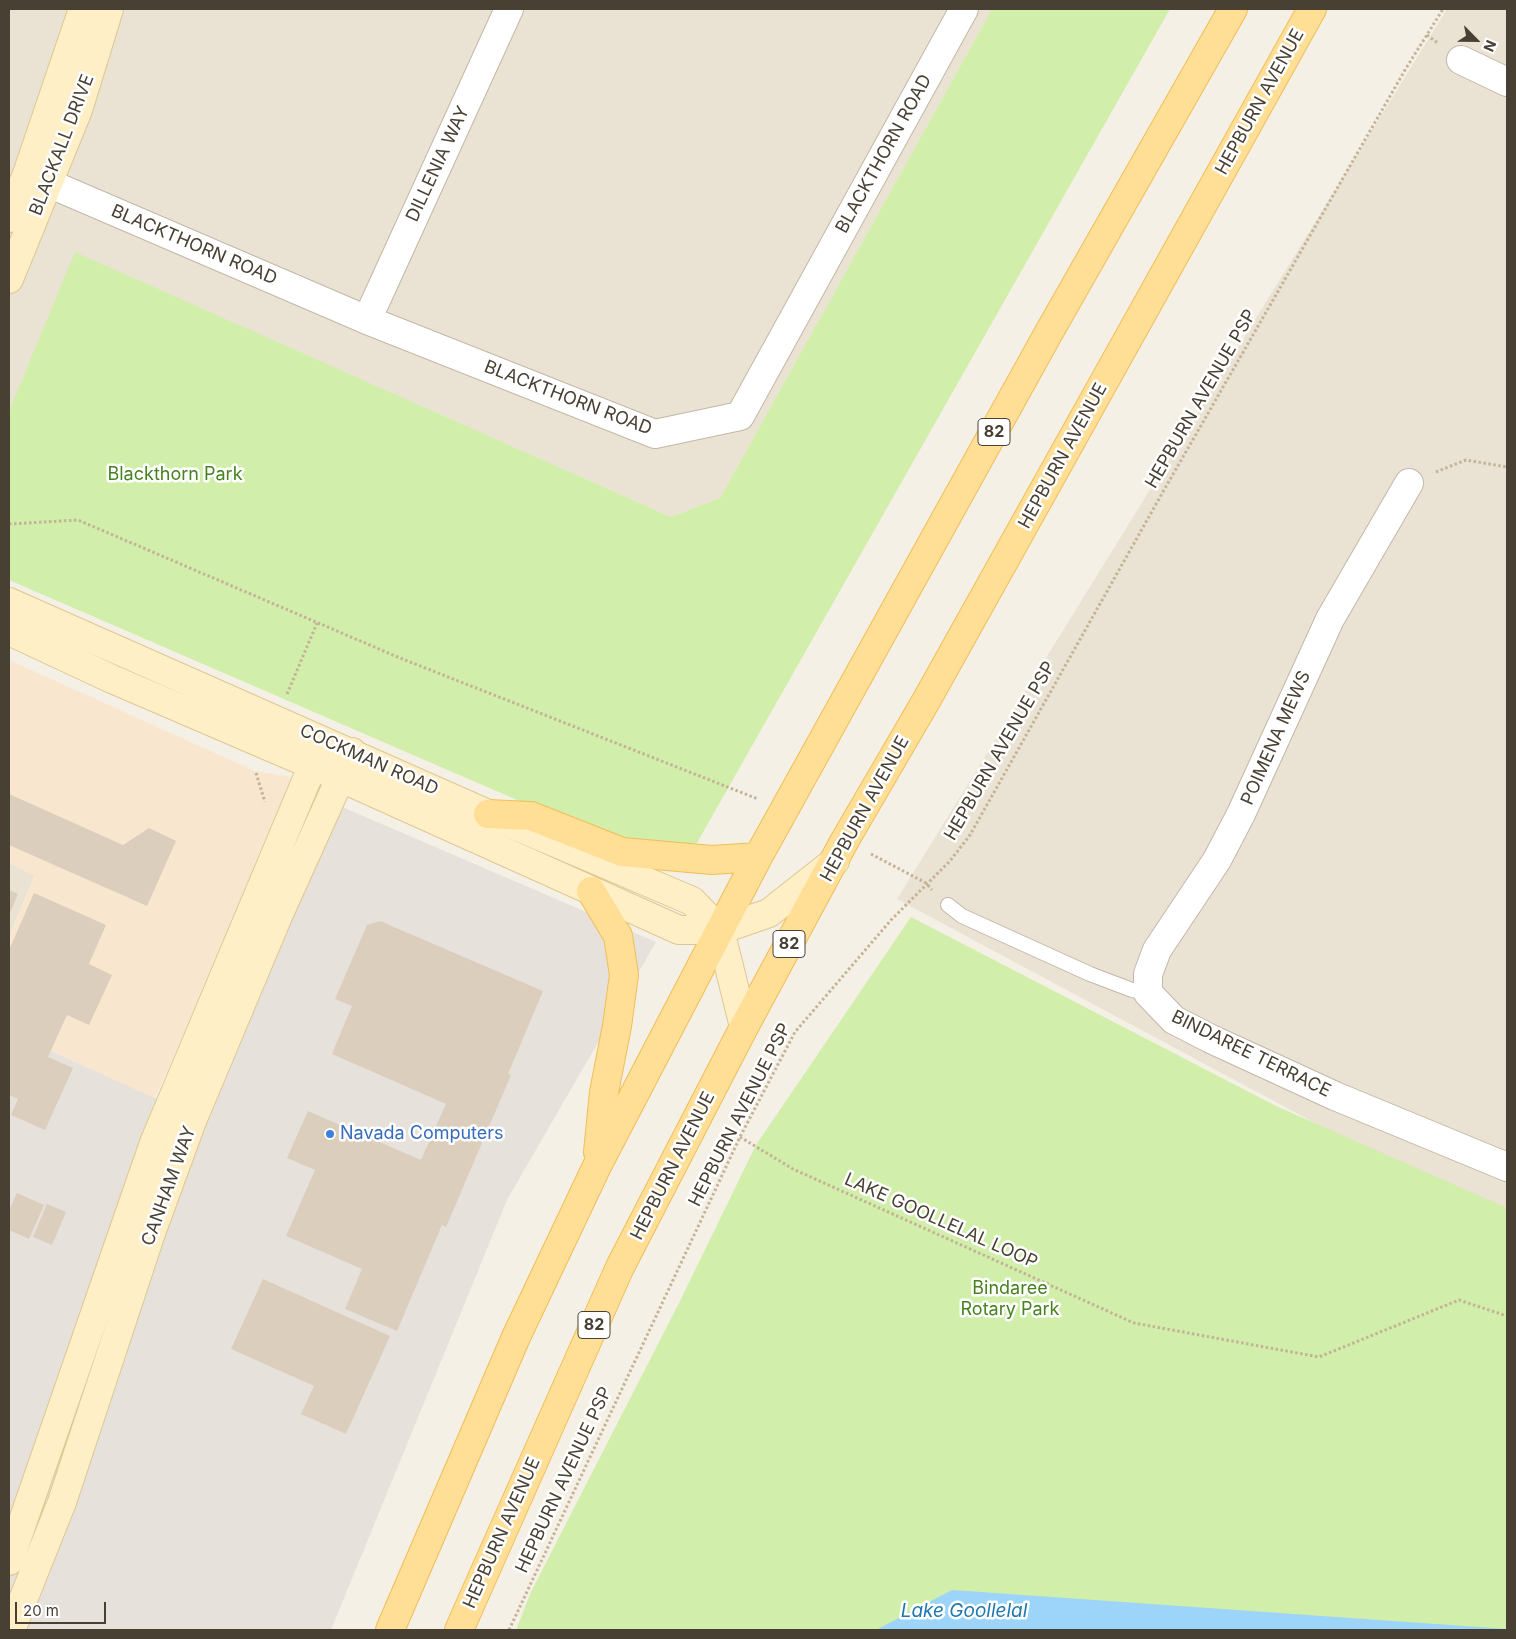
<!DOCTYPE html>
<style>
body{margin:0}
#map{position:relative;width:1516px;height:1639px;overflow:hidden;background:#f5f0e6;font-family:Inter,sans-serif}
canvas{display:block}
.frame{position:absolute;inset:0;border:10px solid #494034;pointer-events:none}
.north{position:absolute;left:1451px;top:15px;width:50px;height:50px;-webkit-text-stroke:4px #fff;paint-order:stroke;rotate:113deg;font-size:14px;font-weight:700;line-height:20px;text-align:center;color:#494034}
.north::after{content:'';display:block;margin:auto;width:18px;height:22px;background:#494034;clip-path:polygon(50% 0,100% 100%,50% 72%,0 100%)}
.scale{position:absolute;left:15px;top:1602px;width:91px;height:22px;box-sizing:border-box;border:2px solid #494034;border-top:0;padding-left:6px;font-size:15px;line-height:18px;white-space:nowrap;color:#494034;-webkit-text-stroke:4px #fff;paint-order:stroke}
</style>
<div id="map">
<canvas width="1516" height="1639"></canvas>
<div class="frame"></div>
<div class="north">N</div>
<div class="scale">20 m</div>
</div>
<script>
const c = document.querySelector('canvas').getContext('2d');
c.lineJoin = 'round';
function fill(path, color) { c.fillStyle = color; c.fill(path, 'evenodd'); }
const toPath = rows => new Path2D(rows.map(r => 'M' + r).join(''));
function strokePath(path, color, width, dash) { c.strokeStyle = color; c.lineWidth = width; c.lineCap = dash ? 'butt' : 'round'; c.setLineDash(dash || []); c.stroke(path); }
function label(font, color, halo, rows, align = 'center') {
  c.font = font + ' Inter,sans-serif'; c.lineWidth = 5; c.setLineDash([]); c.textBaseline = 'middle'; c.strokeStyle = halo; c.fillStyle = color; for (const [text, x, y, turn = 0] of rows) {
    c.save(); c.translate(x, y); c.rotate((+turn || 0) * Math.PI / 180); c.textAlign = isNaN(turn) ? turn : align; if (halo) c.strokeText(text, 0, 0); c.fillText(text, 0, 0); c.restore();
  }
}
const residential = toPath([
 [9,9,992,9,720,498,671,517,76,253,9,411],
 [1447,9,1507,9,1507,1226,897,899],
 [9,863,35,875,9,936]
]);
const commercial = toPath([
 [9,660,255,771,297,778,155,1098,9,1032,9,936,35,876,9,863]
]);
const industrial = toPath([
 [340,806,656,942,507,1200,331,1630,9,1630,9,1032,155,1098,210,1113]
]);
const green = toPath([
 [992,9,1170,9,681,871,9,580,9,411,75,252,671,517,720,498],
 [911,917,1276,1106,1507,1208,1507,1630,516,1630,531,1592,679,1303,756,1145]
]);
const water = toPath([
 [952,1590,1507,1629,1507,1630,876,1630]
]);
const building = toPath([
 [9,794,123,845,149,828,176,841,147,906,9,845],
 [9,890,18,894,9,915],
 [34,893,106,925,89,964,112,975,89,1025,67,1015,48,1057,73,1068,45,1130,11,1115,18,1099,9,1095,9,950],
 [380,921,543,991,508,1074,511,1075,446,1227,442,1225,397,1331,345,1309,362,1269,286,1236,315,1170,287,1158,308,1111,421,1160,446,1104,332,1054,352,1006,335,999,367,925],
 [17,1193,44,1205,29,1239,9,1230,9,1211],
 [47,1204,66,1212,52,1245,33,1237],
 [263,1279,390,1336,346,1434,301,1414,314,1386,231,1349]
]);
const path = toPath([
 [1427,35,1439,44],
 [1436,472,1466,460,1507,467],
 [9,524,78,520,400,658,758,799],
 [287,694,317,623],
 [256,773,265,802],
 [871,854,926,883,932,890],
 [740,1137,793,1169,1134,1323,1319,1357,1459,1300,1507,1316],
 [509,1630,740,1137,795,1032,891,920,950,861,970,835,1164,490,1405,70,1443,9]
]);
const service = toPath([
 [948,905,962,916,1090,974,1132,990,1148,993]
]);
const minor = toPath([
 [1461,60,1507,82],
 [27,174,367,320,655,434,740,416,964,9],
 [367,320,509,9],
 [1409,483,1330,619,1241,814,1217,860,1157,950,1148,974,1148,993,1174,1020,1211,1039,1335,1096,1507,1167]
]);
const secondary = toPath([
 [9,218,27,174,83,9],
 [9,279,78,110,109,9],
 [9,602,488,814,692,901,720,930,744,1027],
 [9,631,112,679,312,765,679,930,720,930,769,913,835,861],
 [9,1561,154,1143,320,748],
 [11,1630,62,1502,151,1233,192,1121,278,916,352,752]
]);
const primary = toPath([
 [488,814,531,816,622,852,712,860,758,857],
 [591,891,618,936,624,975,617,1026,604,1092,598,1152],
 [390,1630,516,1337,597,1166,758,857,1048,334,1233,9],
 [459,1630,620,1267,744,1027,845,840,926,701,1312,9]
]);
const markers = [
 [330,1134,5,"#3f7fe0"]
];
const shields = [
 [994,432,32],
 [789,944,32],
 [594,1325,32]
];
const shieldNames = [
 ["82",994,432],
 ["82",789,944],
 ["82",594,1325]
];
const streetNames = [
 ["HEPBURN AVENUE",1260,102,-61],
 ["BLACKALL DRIVE",62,145,-69],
 ["BLACKTHORN ROAD",884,154,-61],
 ["DILLENIA WAY",438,164,-65],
 ["BLACKTHORN ROAD",194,245,23],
 ["BLACKTHORN ROAD",568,398,21],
 ["HEPBURN AVENUE PSP",1201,399,-60],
 ["HEPBURN AVENUE",1063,456,-61],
 ["POIMENA MEWS",1276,738,-66],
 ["HEPBURN AVENUE PSP",1000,751,-60],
 ["COCKMAN ROAD",369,760,24],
 ["HEPBURN AVENUE",865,809,-61],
 ["BINDAREE TERRACE",1251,1054,26],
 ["HEPBURN AVENUE PSP",740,1115,-63],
 ["HEPBURN AVENUE",673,1166,-63],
 ["CANHAM WAY",169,1186,-70],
 ["LAKE GOOLLELAL LOOP",941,1221,24],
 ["HEPBURN AVENUE PSP",564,1480,-65],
 ["HEPBURN AVENUE",502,1533,-66]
];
const parkNames = [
 ["Blackthorn Park",175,475],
 ["Bindaree",1010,1289],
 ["Rotary Park",1010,1310]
];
const shopNames = [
 ["Navada Computers",340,1134]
];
const waterNames = [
 ["Lake Goollelal",964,1611]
];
fill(residential, '#eae2d3');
fill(commercial, '#f9e6cf');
fill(industrial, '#e7e1db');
fill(green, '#d1eeaa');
fill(water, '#9cd5f9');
fill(building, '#dbcebd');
strokePath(service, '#c2b8a7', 16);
strokePath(minor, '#c2b8a7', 30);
strokePath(secondary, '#dec792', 30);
strokePath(primary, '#f1be58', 30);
strokePath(path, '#c5b397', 3, [2.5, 2.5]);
strokePath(service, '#fff', 14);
strokePath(minor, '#fff', 28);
strokePath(secondary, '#ffefc6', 28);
strokePath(primary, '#ffde95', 28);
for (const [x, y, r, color] of markers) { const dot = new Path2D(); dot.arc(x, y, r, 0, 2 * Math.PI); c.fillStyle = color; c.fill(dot); strokePath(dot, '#fff', 2); }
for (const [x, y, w] of shields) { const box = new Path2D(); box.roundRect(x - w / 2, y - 13.5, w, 27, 4); c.fillStyle = '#fff'; c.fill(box); strokePath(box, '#494034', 1); }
label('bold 16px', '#494034', null, shieldNames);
label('18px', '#494034', '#fff', streetNames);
label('18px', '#488220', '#fff', parkNames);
label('18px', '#366cbe', '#fff', shopNames, 'left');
label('italic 19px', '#1f78af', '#fff', waterNames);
</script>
